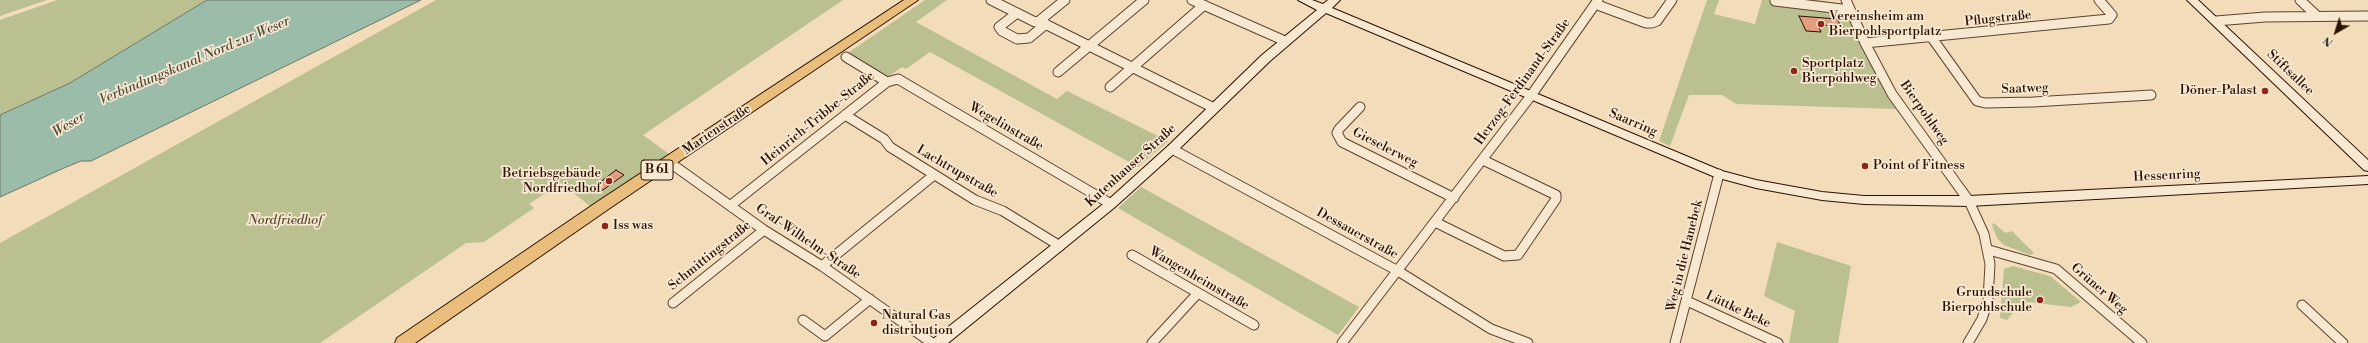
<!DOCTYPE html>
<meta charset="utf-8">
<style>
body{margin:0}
#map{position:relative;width:2368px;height:343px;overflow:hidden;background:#f2dcb9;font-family:"Libre Bodoni",serif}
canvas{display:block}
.north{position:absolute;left:2316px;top:12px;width:40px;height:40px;-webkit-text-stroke:3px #f7e8d2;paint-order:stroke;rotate:219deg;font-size:11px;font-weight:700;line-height:16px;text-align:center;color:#2c1000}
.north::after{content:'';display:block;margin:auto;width:14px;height:18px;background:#2c1000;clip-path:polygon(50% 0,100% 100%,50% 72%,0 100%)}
</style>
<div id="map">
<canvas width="2368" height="343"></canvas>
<div class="north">N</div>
</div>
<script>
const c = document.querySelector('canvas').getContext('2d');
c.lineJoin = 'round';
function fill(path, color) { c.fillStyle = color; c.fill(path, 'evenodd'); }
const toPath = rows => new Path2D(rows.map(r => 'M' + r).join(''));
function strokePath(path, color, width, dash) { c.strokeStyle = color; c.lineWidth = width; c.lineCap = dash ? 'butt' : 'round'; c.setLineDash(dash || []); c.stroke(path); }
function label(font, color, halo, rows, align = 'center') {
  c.font = font + ' "Libre Bodoni",serif'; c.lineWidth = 3.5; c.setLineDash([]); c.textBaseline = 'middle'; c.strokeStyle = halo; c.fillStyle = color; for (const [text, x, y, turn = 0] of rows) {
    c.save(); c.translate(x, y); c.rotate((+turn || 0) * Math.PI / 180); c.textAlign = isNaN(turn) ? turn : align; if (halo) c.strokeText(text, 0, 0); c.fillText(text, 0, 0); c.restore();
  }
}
const green = toPath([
 [0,0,47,0,0,16],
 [57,0,207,0,70,83,0,115,0,20],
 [436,0,843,0,643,135,669,154,590,206,561,183,529,204,534,208,484,242,466,243,320,343,0,343,0,243],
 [925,0,947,0,916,22,1057,99,1067,91,1168,141,1138,167,930,52,906,69,902,67,885,79,845,55],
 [1707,0,1719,0,1714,14,1755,24,1762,0,1817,0,1843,4,1886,95,1897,109,1736,104,1722,95,1689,95,1670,146,1659,141],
 [1141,187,1359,307,1338,335,1118,208],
 [1994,223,2005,233,2012,231,2034,253,2030,255,2004,245,1997,238,1992,225],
 [1777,242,1851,266,1838,343,1789,343,1795,311,1764,296],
 [2013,266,2050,276,2081,302,2071,307,2028,302,2020,304,2007,320,2000,318,2004,269]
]);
const water = toPath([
 [207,0,421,0,91,161,81,161,64,168,0,197,0,115,70,83,207,0]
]);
const building = toPath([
 [1799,16,1837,19,1841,26,1818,25,1821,32,1806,31,1799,16],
 [616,170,624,175,600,192,594,187,616,170]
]);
const street = toPath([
 [991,0,1035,22,1039,21],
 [1192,0,1285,41],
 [1846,0,1865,43,1892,94,1969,201,1984,234,1990,264,1988,300,1982,319,1968,343],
 [2300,0,2317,16],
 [1775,1,1850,10],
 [1595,4,1646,23,1652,23,1657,21,1672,0],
 [1017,13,999,27,1002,31,1017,39,1029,38,1046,24],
 [1039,21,1214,108],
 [1039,21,1065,0],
 [2216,21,2265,17,2368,16],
 [1932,38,1977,101,1985,103,2033,102,2151,95],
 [1865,43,2109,19,2112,15,2099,0],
 [1058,72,1144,0],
 [887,82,898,79,1111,204],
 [1110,87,1204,5],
 [1360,107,1339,129,1337,133,1342,142,1454,198],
 [845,115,884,139,890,147,975,200,1003,211,1060,246],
 [1172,149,1398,271,1491,329,1528,343],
 [669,162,764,230,822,266,932,343],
 [731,205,887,82,846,57],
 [1435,222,1504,256,1518,255,1556,199,1556,195,1483,160],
 [1989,250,2056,269,2142,343],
 [1132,255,1254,325],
 [822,266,934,175],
 [1687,301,1778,343],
 [673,303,764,230],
 [2302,305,2343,343],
 [803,320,825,336,870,299],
 [1152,343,1198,293],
 [1342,343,1530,97,1598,0],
 [1675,343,1719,174]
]);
const secondary = toPath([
 [1298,0,1312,0,1323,4,1328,0,1340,0,1332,8,1722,171,1756,180,1822,192,1864,196,1969,196,2368,176,2368,184,1969,206,1864,204,1822,200,1756,188,1715,177,1326,13,1270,61,1176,152,1115,207,948,343,931,343,933,339,1107,201,1168,146,1262,55,1317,10,1298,0],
 [2187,0,2198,0,2368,160,2368,171,2364,170,2187,0]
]);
const primary = toPath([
 [904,0,918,0,610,208,415,343,395,343,397,338,600,200,904,0]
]);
const markers = [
 [1821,24,4,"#8f2418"],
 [1794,71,4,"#8f2418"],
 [2265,91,4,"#8f2418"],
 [1865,166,4,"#8f2418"],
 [609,181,4,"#8f2418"],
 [605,226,4,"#8f2418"],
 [2040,300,4,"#8f2418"],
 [874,323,4,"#8f2418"]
];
const shields = [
 [657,170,32]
];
const shieldNames = [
 ["B 61",657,170]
];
const poiNames = [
 ["Vereinsheim am",1829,17],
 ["Bierpohlsportplatz",1829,32],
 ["Sportplatz",1802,64],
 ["Bierpohlweg",1802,79],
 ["Döner-Palast",2257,91,"right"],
 ["Point of Fitness",1873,166],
 ["Betriebsgebäude",601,174,"right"],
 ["Nordfriedhof",601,189,"right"],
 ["Iss was",613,226],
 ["Grundschule",2032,293,"right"],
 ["Bierpohlschule",2032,308,"right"],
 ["Natural Gas",882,316],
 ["distribution",882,331]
];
const streetNames = [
 ["Pflugstraße",1998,19,-6],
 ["Stiftsallee",2290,73,44],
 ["Herzog-Ferdinand-Straße",1523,82,-54],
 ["Saatweg",2025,89,-2],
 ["Bierpohlweg",1924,113,55],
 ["Heinrich-Tribbe-Straße",818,119,-39],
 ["Saarring",1633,123,23],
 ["Wegelinstraße",1006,127,30],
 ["Marienstraße",717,130,-34],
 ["Gieselerweg",1385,148,27],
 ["Kutenhauser Straße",1131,166,-42],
 ["Lachtrupstraße",957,172,30],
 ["Hessenring",2167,176,-3],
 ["Dessauerstraße",1357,234,29],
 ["Graf-Wilhelm-Straße",808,242,34],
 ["Schmittingstraße",710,256,-39],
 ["Weg in die Hanebek",1685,256,-76],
 ["Wangenheimstraße",1199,279,30],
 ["Grüner Weg",2099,289,41],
 ["Lüttke Beke",1738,310,25]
];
const parkNames = [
 ["Nordfriedhof",285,221]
];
const waterNames = [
 ["Verbindungskanal Nord zur Weser",195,61,-23],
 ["Weser",69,125,-31]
];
fill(green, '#bac08f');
fill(water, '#9cbcaa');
strokePath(water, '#6f7766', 1);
fill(building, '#e29d80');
strokePath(building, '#2c1000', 1);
strokePath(street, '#5e432e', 11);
strokePath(secondary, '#2c1000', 2);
strokePath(primary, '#2c1000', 2);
strokePath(street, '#f7e8d2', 9);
fill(secondary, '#f7e8d2');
fill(primary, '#e9be7c');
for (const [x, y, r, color] of markers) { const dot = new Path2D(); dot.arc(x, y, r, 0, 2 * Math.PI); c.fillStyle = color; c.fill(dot); strokePath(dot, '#f7e8d2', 1.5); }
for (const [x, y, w] of shields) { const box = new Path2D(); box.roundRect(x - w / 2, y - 10, w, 20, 3); c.fillStyle = '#f7e8d2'; c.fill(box); strokePath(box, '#2c1000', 1); }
label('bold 12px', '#2c1000', null, shieldNames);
label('13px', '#2c1000', '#f7e8d2', poiNames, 'left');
label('13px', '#2c1000', '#f7e8d2', streetNames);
label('italic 13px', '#5e4e32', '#f7e8d2', parkNames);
label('italic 14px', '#534c3c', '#f7e8d2', waterNames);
</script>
